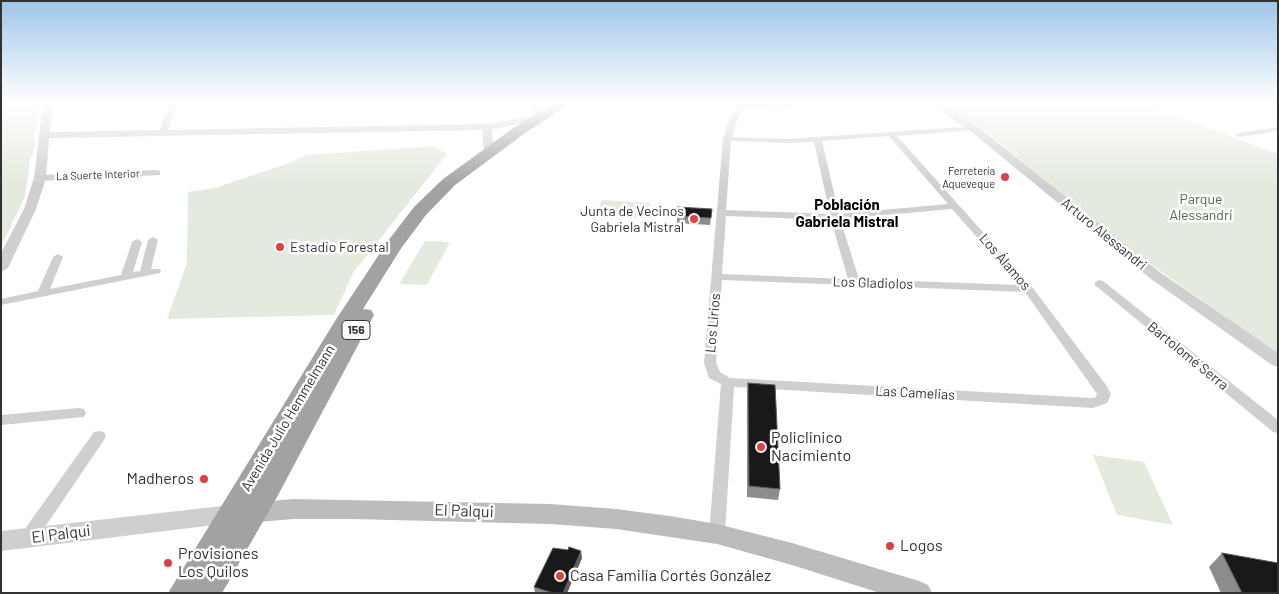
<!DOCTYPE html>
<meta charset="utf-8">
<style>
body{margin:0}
#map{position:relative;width:1279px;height:594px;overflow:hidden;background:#fff;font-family:Barlow,sans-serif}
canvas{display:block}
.frame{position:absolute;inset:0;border:2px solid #323232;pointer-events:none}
</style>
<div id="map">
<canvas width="1279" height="594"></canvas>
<div class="frame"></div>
</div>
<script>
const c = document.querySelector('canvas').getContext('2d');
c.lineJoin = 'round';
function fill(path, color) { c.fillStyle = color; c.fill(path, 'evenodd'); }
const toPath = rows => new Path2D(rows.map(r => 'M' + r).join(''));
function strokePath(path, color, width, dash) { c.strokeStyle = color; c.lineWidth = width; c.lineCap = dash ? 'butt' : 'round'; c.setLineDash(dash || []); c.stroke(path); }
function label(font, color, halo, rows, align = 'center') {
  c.font = font + ' Barlow,sans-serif'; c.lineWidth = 5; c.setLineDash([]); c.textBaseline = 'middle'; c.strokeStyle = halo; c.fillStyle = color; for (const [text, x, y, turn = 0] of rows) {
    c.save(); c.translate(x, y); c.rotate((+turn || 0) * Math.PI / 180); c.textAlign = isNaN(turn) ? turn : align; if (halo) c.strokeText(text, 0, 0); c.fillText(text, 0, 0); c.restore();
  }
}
const green = toPath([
 [1,103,37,103,37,126,33,136,36,146,30,159,25,197,1,246],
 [240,103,394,103,237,108],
 [942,103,1144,103,1153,108,1278,154,1278,355,1127,247,980,127],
 [433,146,447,154,353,273,334,315,167,319,187,263,188,192,215,188,286,164,307,155],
 [602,200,650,203,646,218,596,214],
 [425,241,450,242,427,285,399,284],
 [1093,455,1144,462,1173,525,1117,515]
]);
const minor = toPath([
 [169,103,177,103,167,133,163,135,159,133,169,103],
 [533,103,540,103,541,120,534,118,533,103],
 [739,103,802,103,784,108,744,107,737,120,732,137,788,139,976,126,977,128,973,130,897,136,1032,287,1106,385,1111,394,1107,403,1093,408,734,387,725,534,723,539,717,541,711,539,709,534,721,384,709,378,704,363,723,139,729,120,739,103],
 [889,136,948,204,839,214,822,141,889,136],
 [731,141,788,143,814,142,830,214,726,210,731,141],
 [952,209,1019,285,859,279,840,219,952,209],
 [726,216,831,220,848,279,722,274,726,216],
 [722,280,1025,292,1097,394,1096,397,1093,398,730,378,720,372,716,363,722,280],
 [1145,103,1162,103,1158,105,1149,105,1145,103],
 [1278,127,1278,131,1239,137,1235,135,1239,133,1278,127],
 [157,170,160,171,160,175,40,181,36,178,40,175,157,170],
 [153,237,158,240,151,269,160,269,161,271,160,273,1,305,1,299,38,291,53,257,58,254,63,257,50,289,121,275,132,242,137,239,142,242,133,272,140,271,148,240,153,237],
 [1099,280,1103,281,1278,420,1278,433,1273,432,1095,285,1094,283,1099,280],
 [79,408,84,409,86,413,84,417,1,425,1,415,79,408],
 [99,431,104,432,106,436,104,440,34,543,28,545,22,543,20,538,22,533,94,432,99,431]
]);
const tertiary = toPath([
 [43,103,53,103,50,132,487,124,538,115,543,118,538,121,492,129,494,153,489,156,484,153,482,130,49,138,46,178,36,209,8,268,1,272,1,253,24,209,34,178,43,103],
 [929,103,940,103,977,126,1161,273,1278,353,1278,367,1272,365,1151,279,969,130,929,103],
 [231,505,238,508,242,514,238,520,231,523,1,551,1,531,231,505]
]);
const secondary = toPath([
 [293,499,550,504,616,509,670,516,717,524,792,543,919,581,928,585,932,593,880,593,792,565,717,544,616,529,550,524,352,519,293,519,247,523,239,520,236,513,239,506,247,503,293,499]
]);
const trunk = toPath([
 [556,103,571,103,525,133,455,185,426,215,402,247,363,309,371,310,374,315,277,497,222,593,168,593,335,321,388,241,414,207,443,179,515,127,556,103]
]);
const wall = toPath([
 [712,209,710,225,677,223,677,216],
 [748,383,780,489,778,500,747,497,747,394],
 [1222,553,1278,593,1221,593,1209,567],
 [582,558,567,593,535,593,534,587]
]);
const shadedWall = toPath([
 [581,551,582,558,567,593,563,593]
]);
const building = toPath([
 [678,207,712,209,711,218,677,216,678,207],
 [748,383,775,385,780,489,749,486,748,383],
 [569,547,581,551,563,593,553,593,534,587,553,548,568,550,569,547],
 [1222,553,1278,563,1278,593,1242,593,1222,553]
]);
const markers = [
 [1005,177,5,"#dc4043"],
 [694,219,5,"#dc4043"],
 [280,247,5,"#dc4043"],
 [761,447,5,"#dc4043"],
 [204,479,5,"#dc4043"],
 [890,546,5,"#dc4043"],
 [168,563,5,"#dc4043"],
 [560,576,5,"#dc4043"]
];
const farPoinames = [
 ["Ferretería",995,171],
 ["Aqueveque",995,184]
];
const farStreetnames = [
 ["La Suerte Interior",98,175,-2]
];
const shields = [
 [356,330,28]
];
const shieldNames = [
 ["156",356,330]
];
const parkNames = [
 ["Parque",1201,199],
 ["Alessandri",1201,215]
];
const poiNames = [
 ["Junta de Vecinos",684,211],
 ["Gabriela Mistral",684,227],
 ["Estadio Forestal",290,247,"left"]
];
const streetNames = [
 ["Arturo Alessandri",1104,234,39],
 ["Los Álamos",1005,262,49],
 ["Los Gladiolos",873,283,2],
 ["Los Lirios",713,323,-85],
 ["Bartolomé Serra",1188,356,39],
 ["Las Camelias",915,393,3],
 ["Avenida Julio Hemmelmann",288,418,-59]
];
const neighbourhoodNames = [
 ["Población",847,205],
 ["Gabriela Mistral",847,222]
];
const nearPoinames = [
 ["Policlinico",771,438],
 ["Nacimiento",771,456],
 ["Madheros",194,479,"right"],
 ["Logos",900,546],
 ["Provisiones",178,554],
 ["Los Quilos",178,572],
 ["Casa Familia Cortés González",570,576]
];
const nearStreetnames = [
 ["El Palqui",464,511,2],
 ["El Palqui",61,534,-7]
];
fill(green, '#e4eade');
fill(minor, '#cfcfcf');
fill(tertiary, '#cfcfcf');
fill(secondary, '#bcbcbc');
fill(trunk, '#a2a2a2');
fill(wall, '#8c8c8c');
fill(shadedWall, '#5e5e5e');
fill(building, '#191919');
strokePath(building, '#5e5e5e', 1);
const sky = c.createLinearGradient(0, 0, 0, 186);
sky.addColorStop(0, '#9ec5e9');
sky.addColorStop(0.55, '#fff');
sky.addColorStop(1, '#ffffff00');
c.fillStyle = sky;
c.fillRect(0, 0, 1279, 186);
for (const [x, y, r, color] of markers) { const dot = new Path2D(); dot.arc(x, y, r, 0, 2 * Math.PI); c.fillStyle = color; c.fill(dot); strokePath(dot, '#fff', 2); }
label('11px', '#323232', '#fff', farPoinames, 'right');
label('11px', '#323232', '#fff', farStreetnames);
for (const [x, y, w] of shields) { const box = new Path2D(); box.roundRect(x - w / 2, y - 9.5, w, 19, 4); c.fillStyle = '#fff'; c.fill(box); strokePath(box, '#323232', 1); }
label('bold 12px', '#323232', null, shieldNames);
label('14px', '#526b41', '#fff', parkNames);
label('14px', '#323232', '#fff', poiNames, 'right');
label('14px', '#323232', '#fff', streetNames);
label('bold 15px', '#000', '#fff', neighbourhoodNames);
label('16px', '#323232', '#fff', nearPoinames, 'left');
label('16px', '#323232', '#fff', nearStreetnames);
</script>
